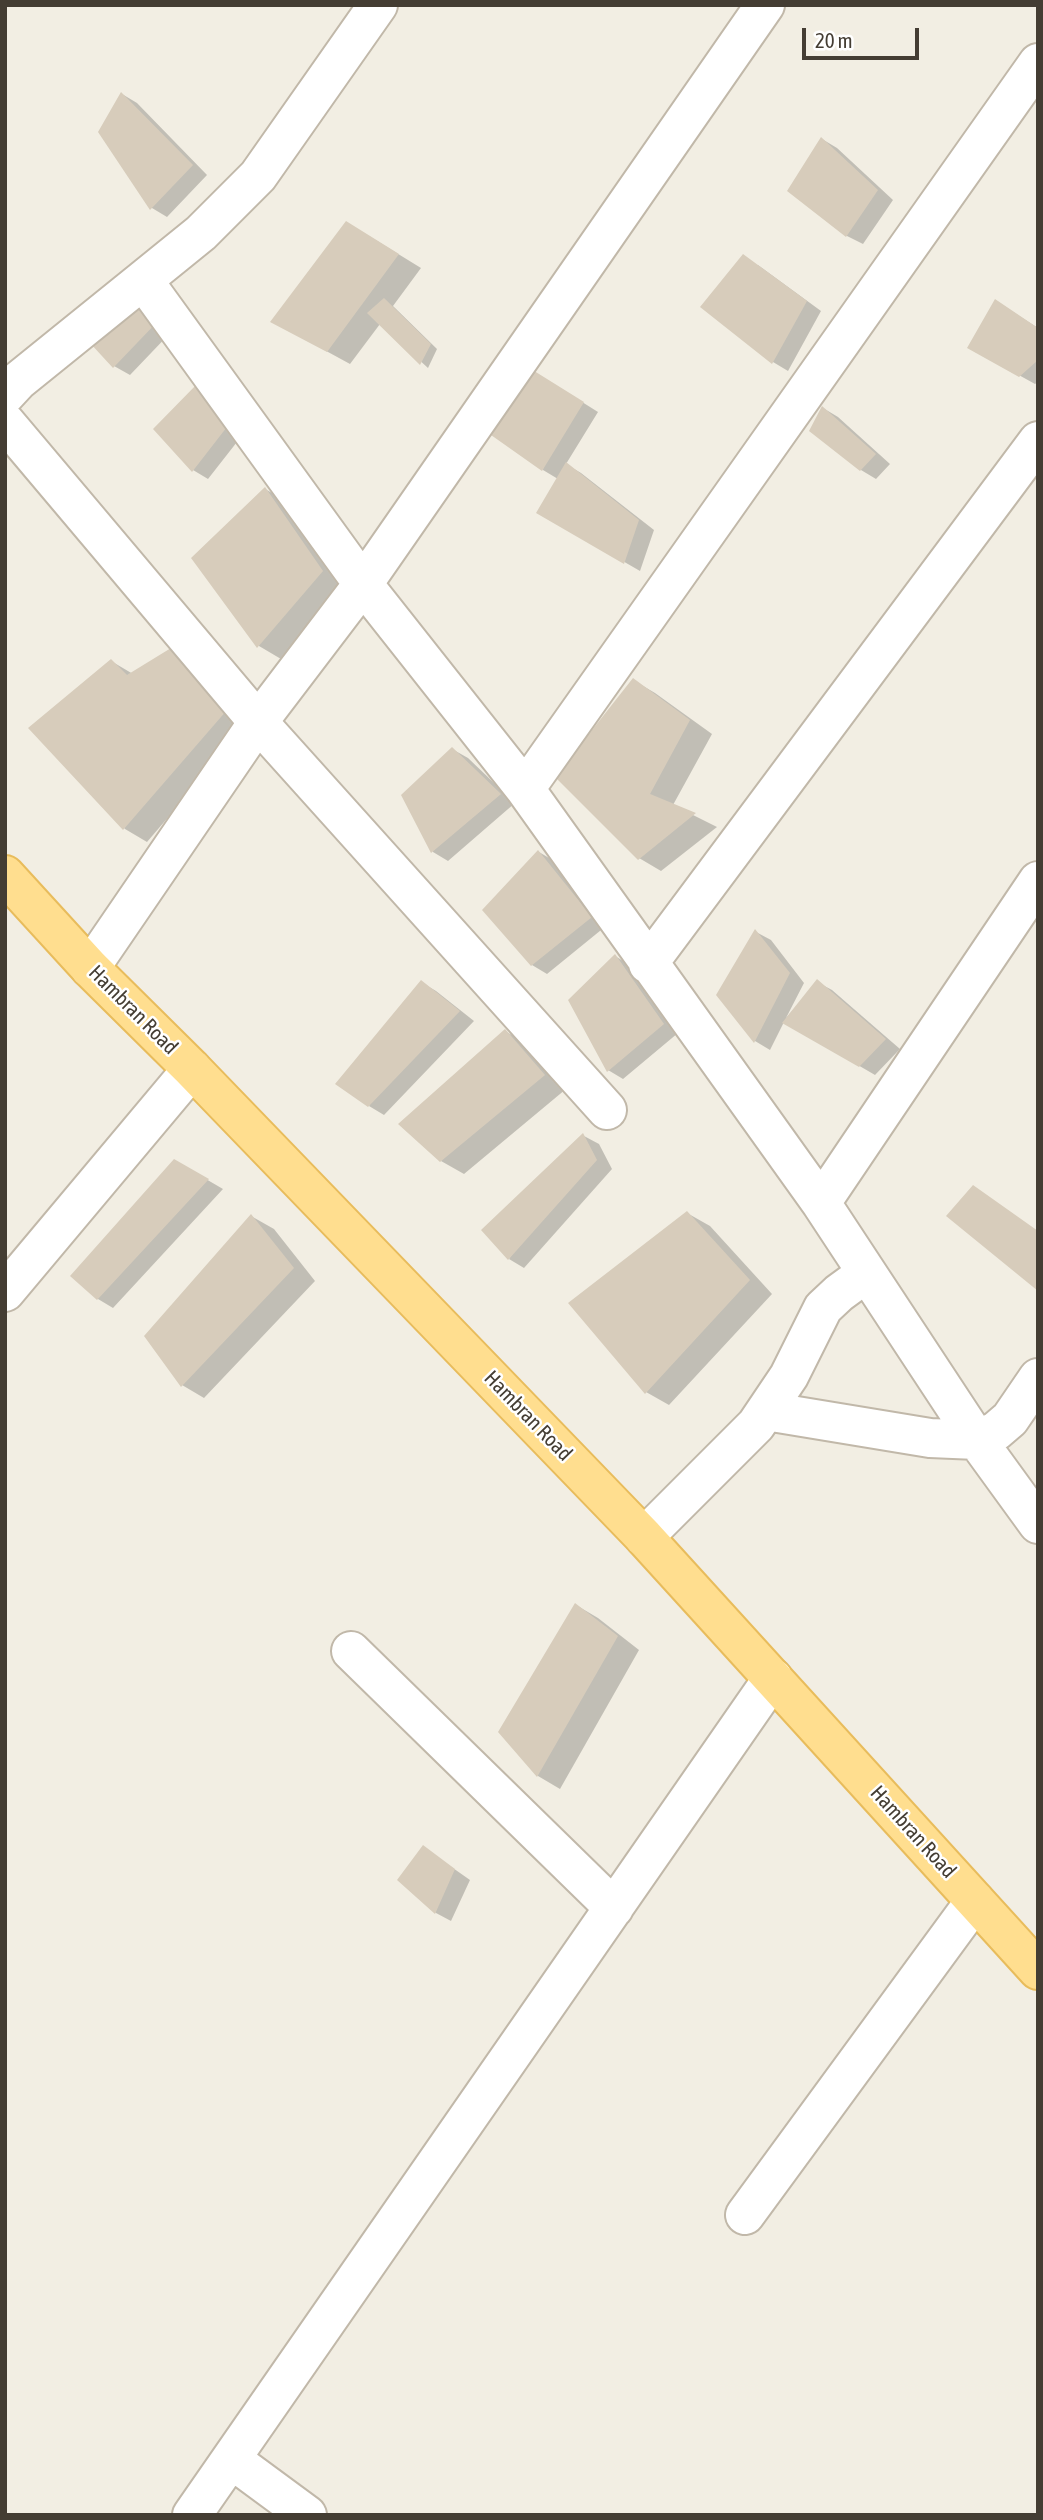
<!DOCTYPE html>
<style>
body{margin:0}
#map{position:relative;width:1043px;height:2520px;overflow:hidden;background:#f2eee3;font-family:"Asap Condensed",sans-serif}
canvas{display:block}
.frame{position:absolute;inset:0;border:7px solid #443d33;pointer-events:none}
.scale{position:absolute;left:802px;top:28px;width:117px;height:32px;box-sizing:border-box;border:4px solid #443d33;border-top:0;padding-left:9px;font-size:21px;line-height:24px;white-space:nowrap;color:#443d33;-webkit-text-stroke:5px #fff;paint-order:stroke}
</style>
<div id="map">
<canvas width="1043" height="2520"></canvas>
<div class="frame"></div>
<div class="scale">20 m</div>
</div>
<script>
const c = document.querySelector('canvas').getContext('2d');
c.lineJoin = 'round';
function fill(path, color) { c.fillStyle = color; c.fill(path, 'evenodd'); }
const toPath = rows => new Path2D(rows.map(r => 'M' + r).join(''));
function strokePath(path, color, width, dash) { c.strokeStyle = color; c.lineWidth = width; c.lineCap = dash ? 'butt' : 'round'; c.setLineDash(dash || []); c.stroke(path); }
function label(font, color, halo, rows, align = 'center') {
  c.font = font + ' "Asap Condensed",sans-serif'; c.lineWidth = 5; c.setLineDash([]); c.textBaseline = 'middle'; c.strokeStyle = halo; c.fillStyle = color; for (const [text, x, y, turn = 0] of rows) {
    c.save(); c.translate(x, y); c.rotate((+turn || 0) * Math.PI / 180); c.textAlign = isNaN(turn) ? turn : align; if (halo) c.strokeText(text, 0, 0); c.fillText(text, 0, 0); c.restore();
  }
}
const shadow = toPath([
 [122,94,137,103,207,175,167,217,152,208,100,132],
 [822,139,837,148,893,200,863,244,847,236,789,190],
 [369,236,421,268,393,306,437,349,428,368,380,324,350,364,295,334],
 [758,265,821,311,788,371,773,362],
 [138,300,173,330,130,375,114,366],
 [996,301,1038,328,1038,382,1035,384,970,348],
 [547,380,598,412,566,464,581,473,654,530,640,571,538,512,558,479,543,470],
 [213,394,244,433,208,479,193,470],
 [823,408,838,417,890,464,876,479,861,470],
 [265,489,288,502,345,585,281,659,259,646,194,558],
 [171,650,248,724,147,842,125,829,30,728,111,661,133,674],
 [633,680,655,693,712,734,673,805,717,827,661,871,639,858],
 [452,749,468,758,515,803,448,861,433,852,403,795],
 [539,852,554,861,606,926,547,974,532,965],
 [756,932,771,940,804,983,786,1018,817,982,832,990,900,1049,875,1075,784,1022,770,1050,755,1041,718,995],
 [615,956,630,965,678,1033,623,1079,608,1070],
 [421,982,436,991,474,1021,384,1115,369,1106],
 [505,1031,527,1044,566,1089,464,1174,441,1161],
 [584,1136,599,1144,612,1169,524,1268,509,1259],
 [175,1161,223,1189,113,1308,98,1299,73,1276],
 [687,1213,710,1226,772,1294,669,1405,646,1392],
 [251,1216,274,1229,315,1281,204,1398,182,1385],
 [576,1605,598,1618,639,1650,560,1789,538,1776,500,1732],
 [423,1847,470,1880,451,1921,436,1913,399,1880]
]);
const building = toPath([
 [121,92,193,165,150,210,98,132],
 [821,137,878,190,846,237,787,191],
 [346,221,399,254,327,352,270,322],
 [743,254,807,301,772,364,700,307],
 [138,297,159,320,113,368,90,343],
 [384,298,431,344,420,365,367,313],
 [995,299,1038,328,1038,360,1019,377,967,348],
 [531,369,584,402,542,471,491,435],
 [198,383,230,423,192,472,153,429],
 [822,406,876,454,860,471,809,431],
 [566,462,639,520,624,564,536,513],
 [265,487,323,571,257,648,191,558],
 [171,648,227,710,123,830,28,728,111,659,127,675],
 [633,678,690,720,650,794,696,813,638,860,555,777],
 [452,747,501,794,431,853,401,795],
 [538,850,592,917,531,966,482,910],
 [755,929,790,973,754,1043,716,995],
 [615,954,664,1024,607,1072,568,1000],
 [817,979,886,1039,859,1067,782,1023],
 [421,980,460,1011,368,1107,335,1084],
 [505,1029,545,1075,440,1162,398,1124],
 [583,1133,597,1160,508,1260,481,1230],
 [174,1159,209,1179,97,1300,70,1276],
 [973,1185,1038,1231,1038,1291,946,1216],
 [687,1211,750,1280,645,1394,568,1303],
 [251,1214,294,1268,181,1387,144,1336],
 [575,1603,618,1636,537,1777,498,1732],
 [423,1845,455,1869,435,1914,397,1880]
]);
const minor = toPath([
 [378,5,258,176,201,233,143,280,363,584,525,789,821,1203,977,1440,1038,1524],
 [5,395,18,381,143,280],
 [5,422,258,722,607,1110],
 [525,789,1038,63],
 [648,964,1038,441],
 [90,968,258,722,363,584,765,5],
 [821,1203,1038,881],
 [5,1292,192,1069],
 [766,1411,930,1438,977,1440,996,1431,1010,1419,1038,1378],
 [644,1537,756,1425,789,1376,823,1308,839,1293,865,1274],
 [351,1651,614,1908],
 [745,2215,975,1901],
 [231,2459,307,2515],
 [192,2515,773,1678]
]);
const major = toPath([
 [5,875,90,968,192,1069,644,1537,1038,1970]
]);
const streetNames = [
 ["Hambran Road",133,1010,45],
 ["Hambran Road",528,1416,46],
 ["Hambran Road",913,1832,48]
];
fill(shadow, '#0003');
fill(building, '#d7ccbb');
strokePath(minor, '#c1b8a9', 42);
strokePath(major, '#e8bc5c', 42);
strokePath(minor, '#fff', 38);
strokePath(major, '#ffde8f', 38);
label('21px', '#443d33', '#fff', streetNames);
</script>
